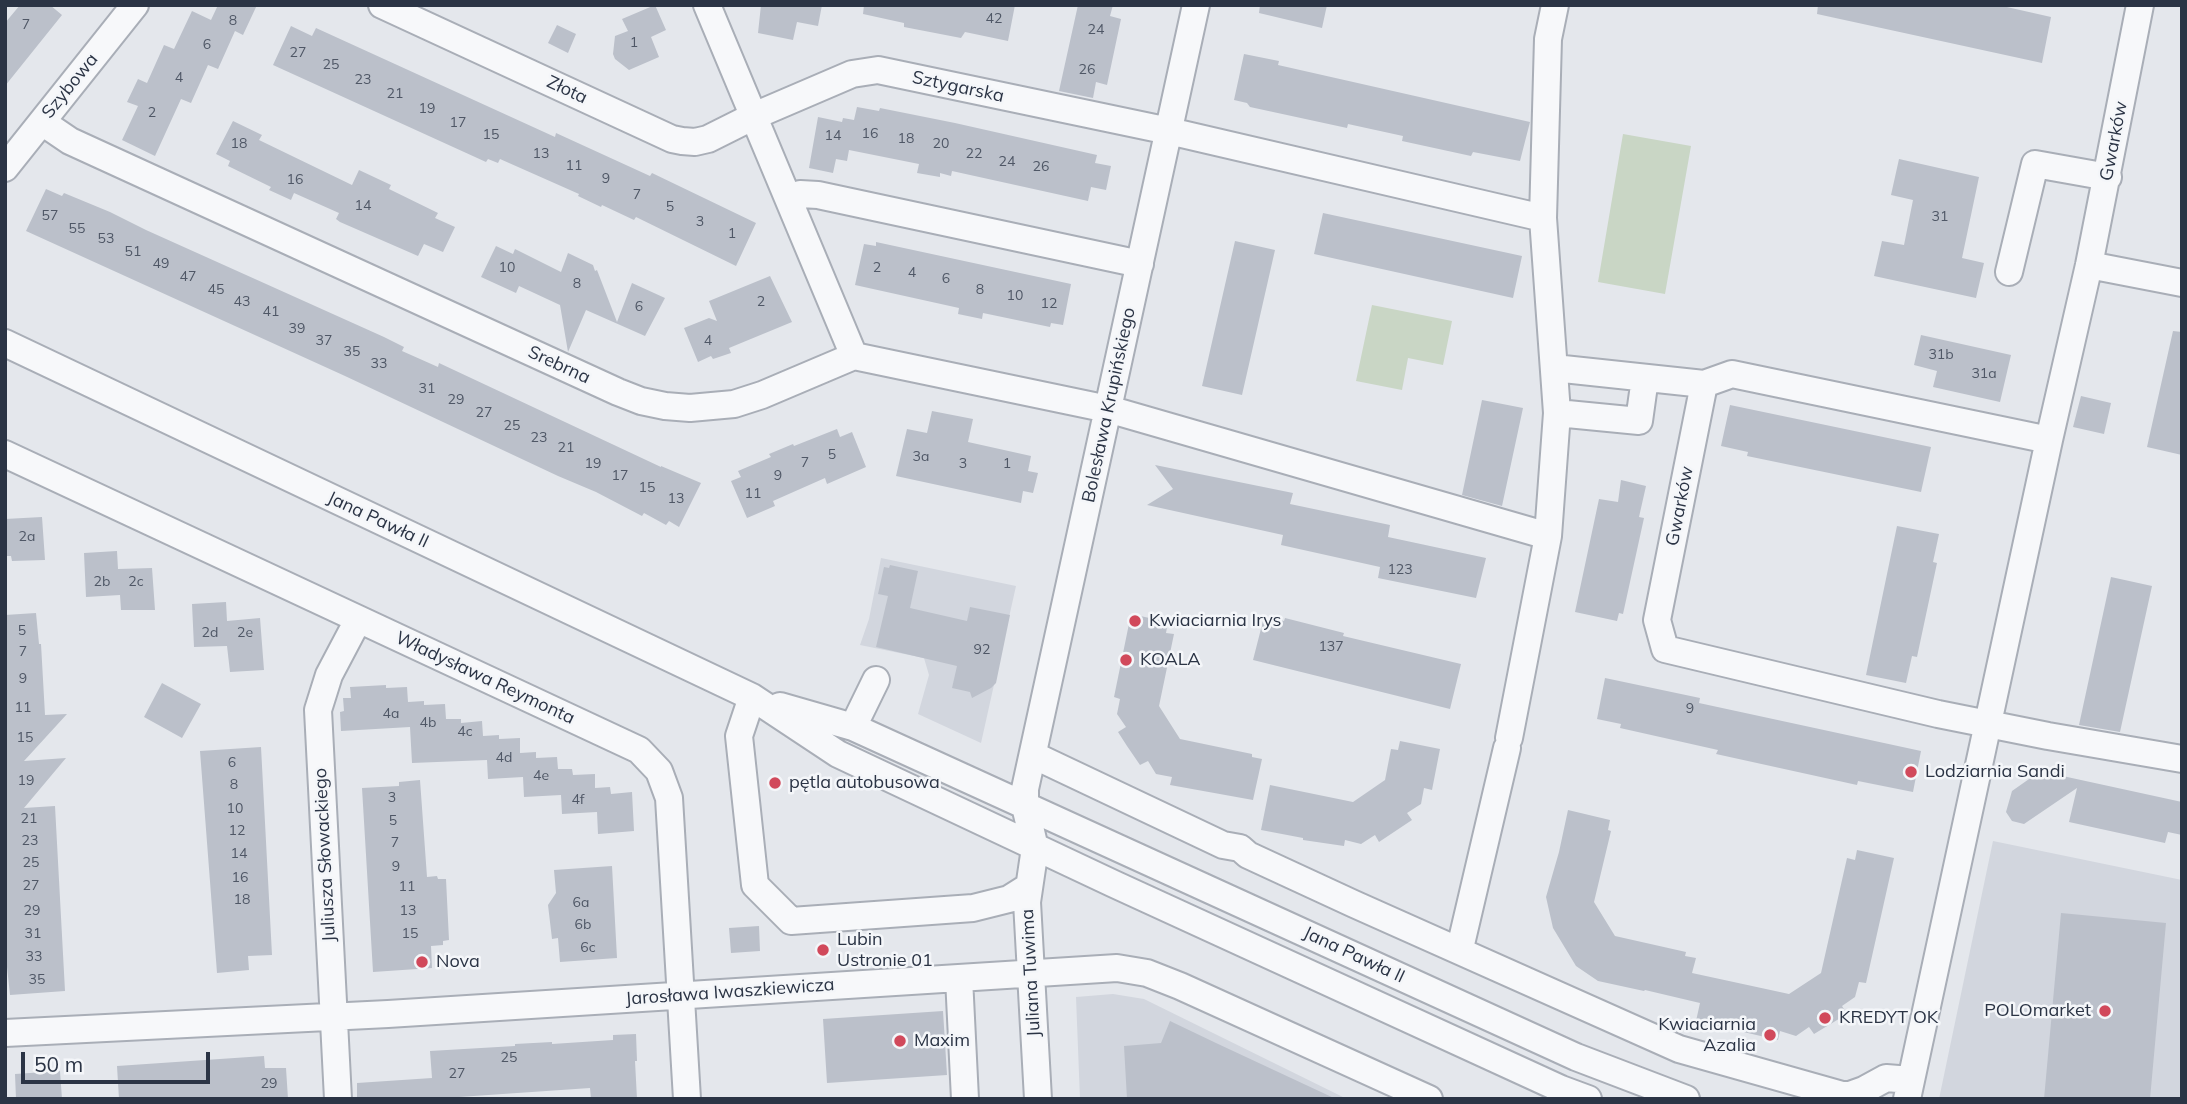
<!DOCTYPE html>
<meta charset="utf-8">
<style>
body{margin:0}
#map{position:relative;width:2187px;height:1104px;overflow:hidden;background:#e4e7ec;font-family:Mulish,sans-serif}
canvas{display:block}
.frame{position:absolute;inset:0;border:7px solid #2b3445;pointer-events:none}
.scale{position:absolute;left:21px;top:1052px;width:189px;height:32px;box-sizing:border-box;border:4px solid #2b3445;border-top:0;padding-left:9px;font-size:21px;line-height:24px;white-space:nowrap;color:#2b3445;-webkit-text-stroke:5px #f4f6f9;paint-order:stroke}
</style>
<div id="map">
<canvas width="2187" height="1104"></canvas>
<div class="frame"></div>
<div class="scale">50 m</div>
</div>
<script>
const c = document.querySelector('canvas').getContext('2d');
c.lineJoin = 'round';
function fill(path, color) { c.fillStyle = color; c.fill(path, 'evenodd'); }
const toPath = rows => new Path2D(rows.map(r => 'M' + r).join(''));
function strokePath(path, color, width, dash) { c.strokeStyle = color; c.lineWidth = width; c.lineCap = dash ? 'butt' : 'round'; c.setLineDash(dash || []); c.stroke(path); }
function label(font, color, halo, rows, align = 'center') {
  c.font = font + ' Mulish,sans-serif'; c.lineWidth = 5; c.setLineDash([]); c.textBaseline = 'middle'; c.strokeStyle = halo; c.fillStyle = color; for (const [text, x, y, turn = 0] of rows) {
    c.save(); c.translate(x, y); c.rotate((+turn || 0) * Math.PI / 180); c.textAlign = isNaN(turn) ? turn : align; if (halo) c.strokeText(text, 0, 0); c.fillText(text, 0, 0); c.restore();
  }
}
const built = toPath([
 [881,558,1016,586,981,743,918,714,929,675,924,658,860,645,869,619],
 [1993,841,2182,880,2182,1099,1939,1099],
 [1113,994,1144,999,1347,1099,1080,1099,1076,997]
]);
const green = toPath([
 [1623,134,1691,146,1665,294,1598,282],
 [1372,305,1452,321,1443,365,1408,358,1402,390,1356,381]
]);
const building = toPath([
 [20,5,50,5,62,15,5,86,5,23],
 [218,5,257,5,243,35,235,31,218,69,208,65,191,103,181,99,155,156,122,140,138,106,127,102,138,79,147,83,164,45,174,49,192,11,211,20],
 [655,5,666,30,651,37,659,57,629,70,615,59,613,54,615,36,628,31,622,19],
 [761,5,822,5,818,26,797,22,793,40,758,33],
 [864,5,1015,5,1008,41,965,32,961,38,904,27,904,23,863,14],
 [1078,5,1113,5,1110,16,1121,19,1107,85,1096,82,1093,98,1059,91],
 [1260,5,1327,5,1322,28,1259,13],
 [1818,5,1998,5,2051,17,2042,63,1817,14],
 [557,25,576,34,568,53,548,43],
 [291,26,312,36,316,28,555,137,556,133,650,176,652,173,756,223,736,266,636,217,634,220,602,205,601,207,578,196,579,194,500,159,498,163,488,159,486,162,273,65],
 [1244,54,1279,61,1278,65,1530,122,1520,161,1473,152,1471,156,1402,141,1403,136,1348,124,1347,128,1250,107,1247,103,1234,100],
 [857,107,879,111,880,108,955,123,1097,155,1095,163,1111,166,1106,190,1091,187,1088,201,952,171,951,176,940,173,940,177,917,173,919,164,849,150,847,161,836,159,833,173,809,168,818,117,842,122,843,118,854,120],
 [233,121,262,135,259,140,352,185,359,170,391,185,389,189,438,213,435,218,455,227,443,252,424,244,418,256,340,222,336,219,339,213,294,193,291,200,269,190,271,187,228,166,230,161,216,154],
 [1899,159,1979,177,1962,258,1984,263,1976,298,1874,276,1882,241,1904,245,1913,200,1891,195],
 [46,189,62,196,64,193,110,212,146,230,384,337,404,347,402,351,438,367,439,363,661,467,661,466,701,483,679,527,669,521,666,525,644,513,642,516,596,492,558,476,345,376,26,231],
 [1323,213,1522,256,1513,298,1314,254],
 [1235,241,1275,250,1242,395,1202,386],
 [876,242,1071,284,1063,325,1051,323,1050,327,983,313,982,319,958,314,959,308,855,285,864,244,876,246],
 [496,246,513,254,515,249,561,272,568,253,593,265,595,271,597,270,617,322,632,283,665,298,645,336,586,310,568,352,560,305,519,286,516,293,481,277],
 [770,276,792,322,729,348,731,353,713,359,711,356,698,362,684,328,709,318,717,321,709,301],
 [2173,331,2182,332,2182,455,2147,447],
 [1921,335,2011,355,2000,402,1933,387,1937,371,1914,365],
 [2081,396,2111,403,2104,434,2073,427],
 [1482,400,1523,408,1502,506,1462,495],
 [1730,405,1931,447,1921,492,1747,456,1748,452,1721,446],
 [932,411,973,419,968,442,1031,456,1028,471,1038,473,1033,493,1023,491,1021,503,896,476,907,429,927,433],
 [837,429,840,437,852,432,866,467,827,484,825,478,773,501,775,506,747,518,731,481,741,477,738,471,771,457,769,454,793,444,794,446],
 [1155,465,1293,493,1290,504,1390,525,1388,537,1486,558,1476,598,1378,578,1380,567,1281,545,1283,535,1147,505,1173,489],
 [1621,480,1646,486,1639,517,1644,518,1623,614,1619,613,1617,621,1575,612,1599,499,1618,502],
 [42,517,45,560,12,561,11,556,5,556,5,519],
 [1897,526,1939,534,1933,562,1937,563,1917,657,1912,656,1906,683,1866,675],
 [117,551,118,569,152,568,155,610,121,610,120,595,86,597,84,553],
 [890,565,918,571,910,608,967,621,970,607,1010,615,996,683,991,688,972,698,970,692,952,688,957,666,876,647,888,596,878,594,884,567,889,568],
 [2111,577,2152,586,2120,732,2079,725],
 [226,602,227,621,260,618,264,670,230,672,227,646,194,647,192,604],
 [36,613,39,644,41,644,45,715,67,714,24,761,66,758,24,808,55,806,65,991,10,995,5,948,5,615],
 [1131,614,1168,622,1166,633,1174,634,1159,706,1180,739,1252,754,1252,757,1262,759,1253,800,1170,785,1172,777,1156,774,1148,761,1140,765,1127,746,1118,732,1126,727,1117,714,1120,699,1114,697],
 [1264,617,1284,621,1285,618,1344,633,1343,636,1461,664,1450,709,1253,660],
 [1605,678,1700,698,1699,703,1921,751,1913,792,1858,781,1857,785,1716,754,1718,750,1620,728,1621,724,1597,719],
 [162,683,201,704,182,738,144,717],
 [386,685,386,688,407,687,408,702,424,701,424,705,445,704,446,719,461,719,461,723,482,721,483,736,499,735,499,739,520,738,520,753,536,752,536,758,557,757,558,769,572,769,573,775,595,774,595,788,610,787,611,794,632,792,634,831,598,834,597,812,562,814,561,795,524,797,523,777,488,779,487,760,412,763,410,727,341,731,340,712,344,711,343,698,351,698,350,687],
 [1400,741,1440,749,1432,790,1424,788,1421,804,1407,813,1412,820,1379,842,1375,835,1361,844,1345,840,1344,846,1303,840,1303,838,1261,830,1270,785,1353,802,1385,780,1391,749,1398,750],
 [261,747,272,955,248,956,249,970,217,973,200,751],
 [2040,766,2060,770,2058,775,2182,802,2182,835,2168,832,2165,843,2069,822,2077,788,2024,824,2012,821,2006,812,2012,791,2039,772],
 [420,780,427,877,437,876,438,879,446,879,449,940,443,941,443,945,431,946,432,968,373,972,362,788,399,786,399,782],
 [1568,810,1610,820,1608,830,1611,831,1594,902,1615,936,1686,952,1685,956,1696,958,1692,973,1789,994,1821,973,1847,858,1855,860,1857,850,1894,858,1866,983,1859,982,1855,997,1842,1006,1847,1014,1814,1034,1809,1027,1796,1036,1780,1031,1778,1040,1696,1021,1700,1003,1645,990,1644,991,1598,981,1576,966,1553,928,1546,897,1559,852],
 [612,866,617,958,560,962,558,938,552,939,548,905,556,893,554,870],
 [2061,913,2166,923,2150,1099,2044,1099],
 [759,926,760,951,731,953,729,928],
 [943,1011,947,1075,827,1083,823,1019],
 [1170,1021,1216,1043,1336,1099,1127,1099,1124,1046,1161,1043],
 [636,1034,637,1061,635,1061,637,1099,591,1099,590,1088,430,1099,357,1099,357,1083,432,1078,430,1051,515,1046,515,1044,552,1042,552,1044,613,1040,613,1035],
 [264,1056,265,1068,286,1068,288,1099,119,1099,117,1066],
 [60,1071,62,1099,16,1099,15,1074]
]);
const minor = toPath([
 [382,5,672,139,682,141,695,142,708,139,754,116,852,74,878,70,1169,131,1543,218],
 [707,5,854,356],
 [42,122,70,141,618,392,641,401,665,406,690,408,734,404,762,395,854,356,1108,409,1548,536],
 [5,168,135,5],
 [788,198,800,194,818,195,1140,264],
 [2089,265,2182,283],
 [2009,272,2035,164,2108,177],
 [5,343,752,697,838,754,1114,884,1561,1089,1588,1099],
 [1554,368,1704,384],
 [1557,413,1639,421,1645,378],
 [2049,440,1732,374,1704,384,1657,620,1665,649,1938,714,2048,736,2182,759],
 [5,454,639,750,659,771,669,798,687,1099],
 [752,697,739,736,755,885,791,921,973,908,1009,899,1028,887],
 [780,706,853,727,1576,1057,1686,1099],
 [853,727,876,680],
 [1509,738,1548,536,1557,413,1543,218,1548,39,1555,5],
 [1033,755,1223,845,1240,848,1248,855,1354,904,1679,1049,1842,1095,1850,1095,1864,1090,1886,1078,1911,1080],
 [1461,944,1507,748],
 [959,978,965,1099],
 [5,1033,388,1014,1117,968,1147,973,1180,986,1429,1099],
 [338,1099,318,710,329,675,358,620],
 [1038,1099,1027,902,1035,848,1025,806,1025,789,1196,5],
 [1907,1099,2049,440,2089,265,2140,5]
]);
const markers = [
 [1135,621,7,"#d1495b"],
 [1126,660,7,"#d1495b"],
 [1911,772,7,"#d1495b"],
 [775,783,7,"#d1495b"],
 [823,950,7,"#d1495b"],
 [422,962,7,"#d1495b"],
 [2105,1011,7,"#d1495b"],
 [1825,1018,7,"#d1495b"],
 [1770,1035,7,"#d1495b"],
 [900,1041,7,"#d1495b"]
];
const numberNames = [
 ["42",994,19],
 ["8",233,21],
 ["7",26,25],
 ["24",1096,30],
 ["1",634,43],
 ["6",207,45],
 ["27",298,53],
 ["25",331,65],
 ["26",1087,70],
 ["4",179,78],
 ["23",363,80],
 ["21",395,94],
 ["19",427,109],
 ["2",152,113],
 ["17",458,123],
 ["16",870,134],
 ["15",491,135],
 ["14",833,136],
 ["18",906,139],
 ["18",239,144],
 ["20",941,144],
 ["13",541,154],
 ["22",974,154],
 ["24",1007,162],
 ["11",574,166],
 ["26",1041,167],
 ["9",606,179],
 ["16",295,180],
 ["7",637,195],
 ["14",363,206],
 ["5",670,207],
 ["57",50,216],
 ["31",1940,217],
 ["3",700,222],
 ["55",77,229],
 ["1",732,234],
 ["53",106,239],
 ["51",133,252],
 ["49",161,264],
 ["10",507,268],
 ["2",877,268],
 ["4",912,273],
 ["47",188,277],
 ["6",946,279],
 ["8",577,284],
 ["45",216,290],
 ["8",980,290],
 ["10",1015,296],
 ["43",242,302],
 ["2",761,302],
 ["12",1049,304],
 ["6",639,307],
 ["41",271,312],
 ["39",297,329],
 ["37",324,341],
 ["4",708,341],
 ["35",352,352],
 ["31b",1941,355],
 ["33",379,364],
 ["31a",1984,374],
 ["31",427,389],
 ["29",456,400],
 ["27",484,413],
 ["25",512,426],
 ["23",539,438],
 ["21",566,448],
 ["5",832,455],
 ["3a",921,457],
 ["7",805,463],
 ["19",593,464],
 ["3",963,464],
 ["1",1007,464],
 ["17",620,476],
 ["9",778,476],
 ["15",647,488],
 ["11",753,494],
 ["13",676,499],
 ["2a",27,537],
 ["123",1400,570],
 ["2b",102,582],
 ["2c",136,582],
 ["5",22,631],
 ["2d",210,633],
 ["2e",245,633],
 ["137",1331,647],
 ["92",982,650],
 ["7",23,652],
 ["9",23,679],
 ["11",23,708],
 ["9",1690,709],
 ["4a",391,714],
 ["4b",428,723],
 ["4c",465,732],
 ["15",25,738],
 ["4d",504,758],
 ["6",232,763],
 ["4e",541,776],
 ["19",26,781],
 ["8",234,785],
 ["3",392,798],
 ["4f",578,800],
 ["10",235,809],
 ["21",29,819],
 ["5",393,821],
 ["12",237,831],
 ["23",30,841],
 ["7",395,843],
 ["14",239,854],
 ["25",31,863],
 ["9",396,867],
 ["16",240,878],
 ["27",31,886],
 ["11",407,887],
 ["18",242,900],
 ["6a",581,903],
 ["29",32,911],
 ["13",408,911],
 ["6b",583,925],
 ["31",33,934],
 ["15",410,934],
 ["6c",588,948],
 ["33",34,957],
 ["35",37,980],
 ["25",509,1058],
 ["27",457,1074],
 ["29",269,1084]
];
const streetNames = [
 ["Szybowa",70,86,-51],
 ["Sztygarska",958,87,12],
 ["Złota",567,90,25],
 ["Gwarków",2114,141,-79],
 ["Srebrna",559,365,25],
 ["Bolesława Krupińskiego",1109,405,-78],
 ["Gwarków",1680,506,-79],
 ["Jana Pawła II",378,520,25],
 ["Władysława Reymonta",485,678,25],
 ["Juliusza Słowackiego",325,855,-93],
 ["Jana Pawła II",1354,955,25],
 ["Juliana Tuwima",1031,973,-93],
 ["Jarosława Iwaszkiewicza",730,992,-4]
];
const poiNames = [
 ["Kwiaciarnia Irys",1149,621],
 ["KOALA",1140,660],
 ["Lodziarnia Sandi",1925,772],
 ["pętla autobusowa",789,783],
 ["Lubin",837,940],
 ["Ustronie 01",837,961],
 ["Nova",436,962],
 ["POLOmarket",2091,1011,"right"],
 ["KREDYT OK",1839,1018],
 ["Kwiaciarnia",1756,1025,"right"],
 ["Azalia",1756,1046,"right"],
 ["Maxim",914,1041]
];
fill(built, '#d2d6de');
fill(green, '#c9d6c5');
fill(building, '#bbc0ca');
strokePath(minor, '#a9aeb7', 30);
strokePath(minor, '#f7f8fa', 26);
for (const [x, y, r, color] of markers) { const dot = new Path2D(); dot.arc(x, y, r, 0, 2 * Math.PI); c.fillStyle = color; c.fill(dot); strokePath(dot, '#f4f6f9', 2.5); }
label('14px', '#4f5766', null, numberNames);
label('18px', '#2b3445', '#f4f6f9', streetNames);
label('18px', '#2b3445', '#f4f6f9', poiNames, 'left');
</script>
